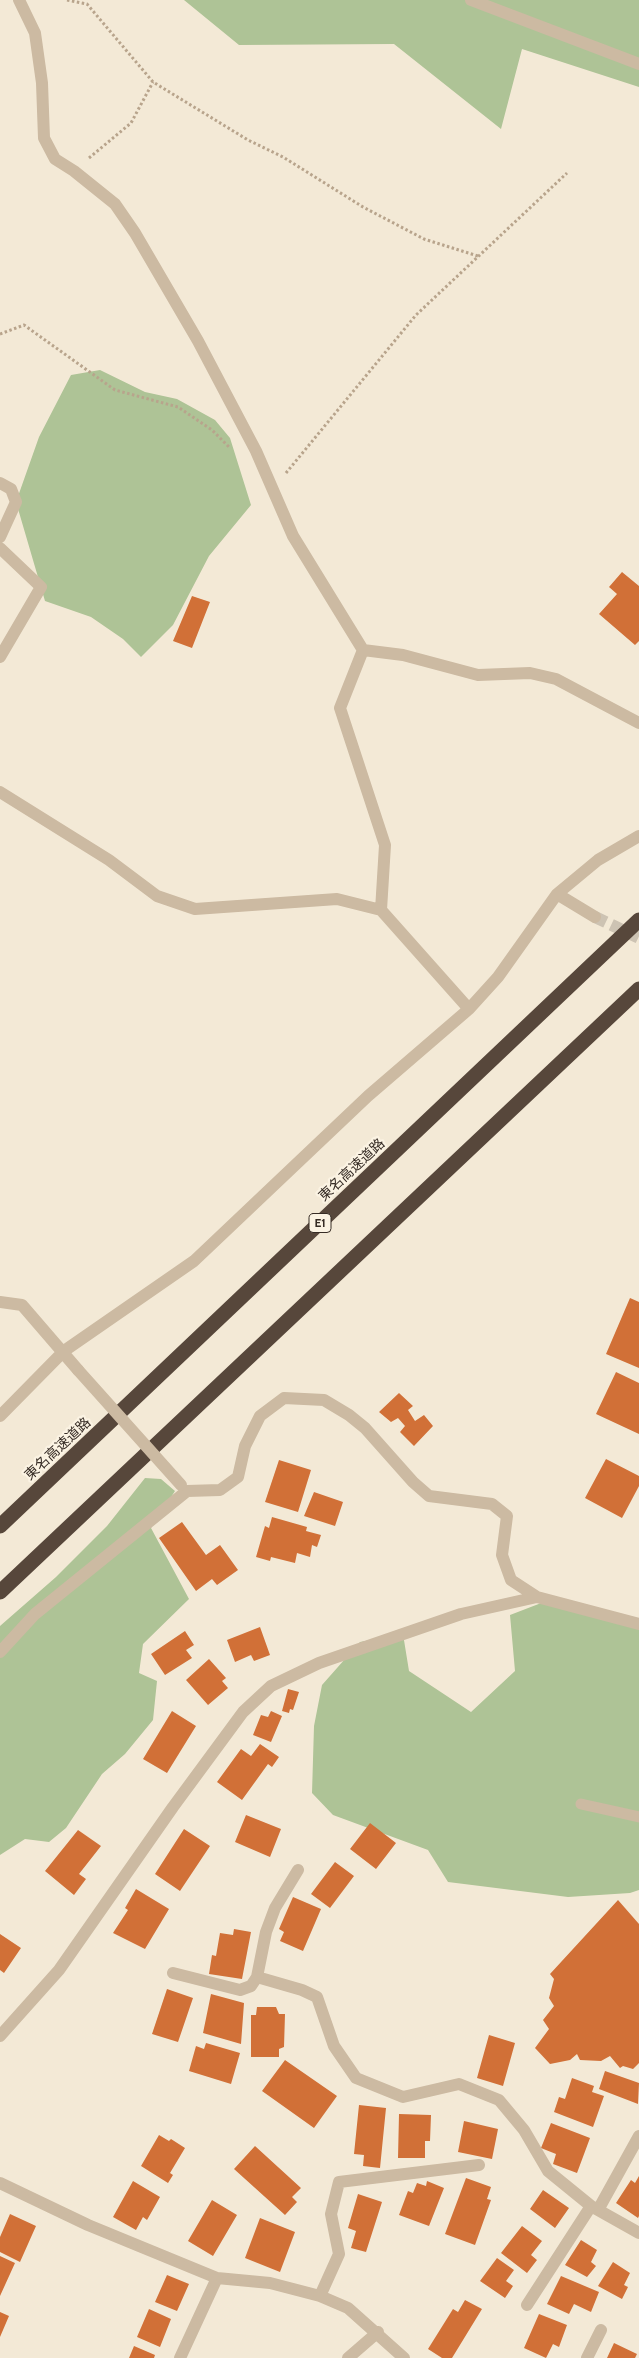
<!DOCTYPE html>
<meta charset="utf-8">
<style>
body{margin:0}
canvas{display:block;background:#f3e9d6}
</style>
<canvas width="639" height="2358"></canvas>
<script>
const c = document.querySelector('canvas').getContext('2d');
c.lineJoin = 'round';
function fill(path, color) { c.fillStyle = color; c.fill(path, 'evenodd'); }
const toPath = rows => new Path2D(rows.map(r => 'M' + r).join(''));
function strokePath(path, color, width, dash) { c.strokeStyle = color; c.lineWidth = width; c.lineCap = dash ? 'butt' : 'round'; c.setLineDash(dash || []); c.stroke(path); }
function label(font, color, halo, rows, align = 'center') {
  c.font = font + ' Cabin,"Noto Sans JP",sans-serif'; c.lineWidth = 4.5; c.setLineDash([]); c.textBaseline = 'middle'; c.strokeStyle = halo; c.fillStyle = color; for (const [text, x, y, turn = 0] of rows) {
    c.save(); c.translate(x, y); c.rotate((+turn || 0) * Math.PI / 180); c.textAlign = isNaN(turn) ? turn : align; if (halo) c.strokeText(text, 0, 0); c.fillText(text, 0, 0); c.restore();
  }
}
const green = toPath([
 [184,0,639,0,639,87,522,49,501,129,394,44,239,45],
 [100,370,145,392,177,399,215,420,230,438,251,505,209,556,173,625,141,657,123,639,91,617,45,601,16,502,39,437,71,375],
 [145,1478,161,1479,175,1491,151,1528,189,1599,143,1644,139,1673,157,1681,153,1720,125,1754,102,1774,66,1828,49,1842,25,1839,0,1855,0,1626,56,1577,107,1526],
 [549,1600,639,1629,639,1890,630,1893,568,1897,448,1882,428,1850,333,1815,312,1793,314,1726,322,1685,360,1642,403,1634,409,1671,471,1712,515,1671,510,1615]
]);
const building = toPath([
 [622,572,639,586,639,641,635,645,599,614,617,594,609,587],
 [192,596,210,602,192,648,173,641],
 [630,1298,639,1302,639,1368,606,1354],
 [616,1372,639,1383,639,1434,596,1414],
 [399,1393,413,1406,408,1410,415,1421,424,1415,433,1426,414,1446,400,1432,405,1426,398,1418,391,1422,379,1412],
 [606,1459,639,1476,639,1486,622,1518,585,1498],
 [279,1460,311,1470,298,1512,265,1502],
 [314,1492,343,1502,335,1526,304,1516],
 [272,1517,307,1527,306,1531,321,1535,317,1547,312,1545,310,1557,297,1553,295,1563,271,1557,270,1561,256,1557,265,1526,269,1528],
 [182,1522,206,1555,220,1545,238,1570,217,1585,212,1579,196,1591,159,1538],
 [260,1627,270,1655,254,1661,251,1655,235,1662,227,1640],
 [185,1631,194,1645,186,1650,192,1658,165,1675,151,1654],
 [209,1659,226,1678,222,1681,228,1688,208,1705,186,1680],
 [288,1689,299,1692,293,1710,290,1709,289,1713,282,1711],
 [172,1711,196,1726,167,1773,143,1759],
 [271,1711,282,1716,271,1742,253,1735,261,1715,268,1717],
 [260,1744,279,1757,272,1767,268,1764,242,1800,217,1782,241,1749,251,1756],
 [246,1815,281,1829,270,1857,235,1842],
 [370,1823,396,1843,376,1869,350,1849],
 [184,1829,210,1846,180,1891,155,1874],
 [78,1830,101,1846,79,1874,86,1879,74,1895,45,1871],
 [335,1862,354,1876,330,1908,311,1894],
 [136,1889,169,1909,145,1949,113,1933,128,1910,125,1908],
 [293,1897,321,1909,303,1951,280,1941,284,1932,279,1929],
 [618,1900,639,1924,639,2063,633,2069,623,2066,620,2068,610,2056,601,2061,580,2060,577,2054,570,2060,550,2064,535,2048,549,2029,543,2020,554,2006,549,1998,554,1979,550,1974],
 [234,1929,251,1932,242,1979,209,1974,212,1955,216,1956,220,1933,233,1935],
 [0,1934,21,1948,4,1973,0,1970],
 [167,1989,193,1998,178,2042,152,2034],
 [211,1994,244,2003,241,2044,203,2033],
 [257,2007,276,2007,279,2014,285,2014,284,2047,279,2049,279,2057,251,2057,251,2015,256,2015],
 [489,2035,515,2043,503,2086,477,2078],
 [206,2043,240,2053,231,2084,189,2071,196,2046,204,2049],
 [285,2060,337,2096,314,2128,262,2091],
 [605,2071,639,2083,638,2104,599,2089],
 [572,2078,594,2086,592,2092,604,2096,593,2127,554,2112,559,2097,565,2099],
 [359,2105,386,2108,380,2168,363,2166,364,2155,354,2154],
 [399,2114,431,2115,430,2141,425,2141,425,2158,398,2158],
 [464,2121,498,2129,492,2159,458,2152],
 [551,2123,590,2138,577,2173,553,2164,556,2154,541,2148],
 [159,2135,169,2141,171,2139,185,2148,170,2173,173,2175,168,2183,141,2166],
 [255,2146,301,2188,292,2197,297,2202,285,2215,234,2169],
 [639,2176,639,2216,638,2218,616,2203,631,2180,635,2183],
 [466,2178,491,2187,487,2199,491,2200,475,2245,445,2234],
 [133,2181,160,2197,147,2220,143,2217,136,2230,113,2217],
 [427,2181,444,2188,429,2226,399,2215,408,2191,413,2193,417,2183,426,2186],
 [543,2190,569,2208,555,2228,530,2209],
 [358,2194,382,2202,366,2252,351,2248,356,2231,348,2228],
 [212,2200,237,2215,213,2256,188,2241],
 [10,2214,36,2226,20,2262,0,2252,0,2237],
 [260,2218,295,2232,280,2272,245,2258],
 [522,2226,542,2241,531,2255,537,2260,527,2273,501,2253],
 [581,2240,597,2250,591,2262,596,2266,587,2277,565,2265],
 [0,2256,15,2263,0,2296],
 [497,2258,514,2270,506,2281,513,2286,505,2298,480,2281],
 [613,2262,630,2273,624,2285,628,2287,622,2299,598,2286],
 [167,2275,189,2284,177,2311,155,2302],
 [561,2276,599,2292,591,2312,574,2304,569,2314,547,2304],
 [465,2300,482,2309,452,2358,442,2358,428,2349,453,2309,458,2312],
 [149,2309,171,2319,160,2347,137,2337],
 [0,2312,9,2316,0,2337],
 [539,2314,567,2325,559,2347,553,2344,546,2358,524,2348],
 [614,2343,637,2354,635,2358,607,2358],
 [134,2346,155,2355,154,2358,129,2358]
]);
const minorTunnel = toPath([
 [595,917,639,938]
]);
const path = toPath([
 [67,0,87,4,153,82,248,140,283,157,363,207,424,239,478,256],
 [89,158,131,123,153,82],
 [0,334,24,325,115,390,178,407,212,430,230,448],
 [286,473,416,315,567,173]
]);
const service = toPath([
 [581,1804,639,1817]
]);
const minor = toPath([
 [19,0,35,33,42,83,44,138,55,159,74,171,115,204,135,233,198,341,256,451,293,536,363,650,340,708,385,845,381,910],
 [471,0,639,64],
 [0,483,11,489,16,502,0,537],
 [0,548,41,587,0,657],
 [363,650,403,655,478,675,530,673,556,679,639,723],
 [0,792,109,860,157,896,195,909,337,899,381,910,469,1009],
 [557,894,595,917],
 [0,1302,22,1305,78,1370],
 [0,1416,64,1351,194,1261,368,1096,469,1009,498,977,557,894,598,860,639,836],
 [0,1652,35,1614,187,1491,220,1490,238,1477,245,1446,260,1416,284,1398,324,1400,349,1415,365,1428,413,1482,429,1496,492,1504,507,1516,502,1555,511,1580,537,1597,639,1624],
 [173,1973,240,1990,251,1986,257,1977,302,1990,317,1997,334,2046,356,2078,403,2097,459,2084,499,2100,524,2130,548,2171,591,2206,639,2233],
 [257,1977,266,1932,275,1908,298,1870],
 [0,2036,59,1970,173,1807,243,1712,271,1686,319,1663,461,1614,537,1597],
 [0,2183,88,2225,217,2278,270,2283,320,2296,348,2308,404,2358],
 [598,2210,639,2136],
 [320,2296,339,2254,331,2214,339,2182,479,2165],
 [527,2305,591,2206],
 [180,2358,217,2278],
 [348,2358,378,2332],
 [587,2358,601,2330]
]);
const motorway = toPath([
 [0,1526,639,920],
 [0,1592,639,989]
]);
const minorBridge = toPath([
 [78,1370,181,1485]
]);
const shields = [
 [320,1223,22]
];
const shieldNames = [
 ["E1",320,1223]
];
const streetNames = [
 ["東名高速道路",352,1170,-43],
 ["東名高速道路",58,1449,-43]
];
fill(green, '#aec396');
fill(building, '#d17037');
strokePath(minorTunnel, '#cdc3b3', 12, [12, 6]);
strokePath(path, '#b8a48c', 3, [2.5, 2.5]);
strokePath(service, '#ccbaa2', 11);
strokePath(minor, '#ccbaa2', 12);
strokePath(motorway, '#57473b', 15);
strokePath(minorBridge, '#ccbaa2', 12);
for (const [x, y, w] of shields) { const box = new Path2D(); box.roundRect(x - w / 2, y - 9.5, w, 19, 4); c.fillStyle = '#fbf3e3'; c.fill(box); strokePath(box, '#362c25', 1); }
label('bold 12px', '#362c25', null, shieldNames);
label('14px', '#362c25', '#fbf3e3', streetNames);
</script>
